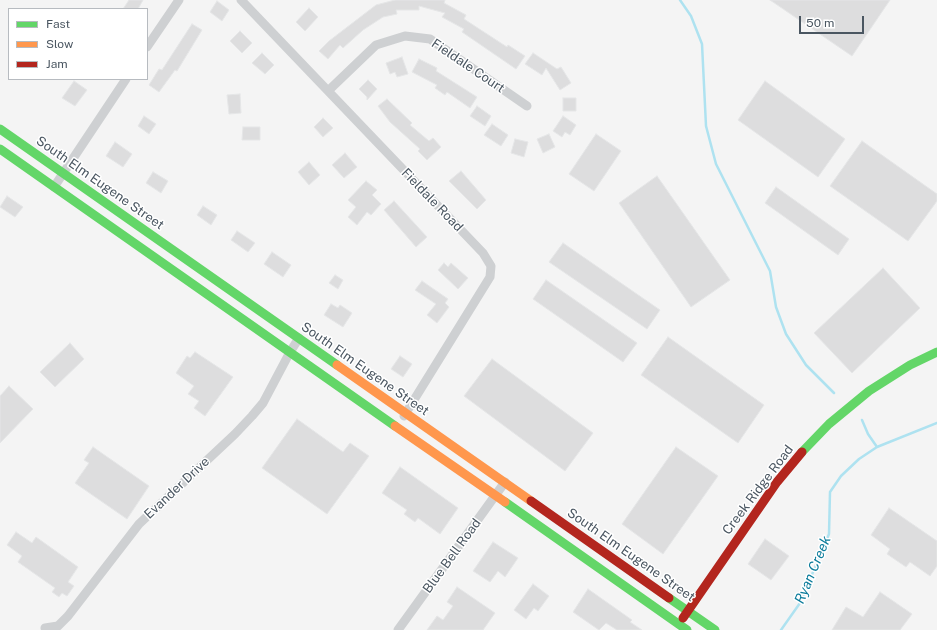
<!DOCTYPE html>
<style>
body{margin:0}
#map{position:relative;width:937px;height:630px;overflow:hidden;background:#f4f4f4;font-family:"Public Sans",sans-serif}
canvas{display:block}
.legend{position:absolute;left:8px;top:8px;width:140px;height:72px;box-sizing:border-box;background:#fff;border:1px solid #b7bbc0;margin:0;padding:5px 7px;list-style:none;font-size:12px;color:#4a5661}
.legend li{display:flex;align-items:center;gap:8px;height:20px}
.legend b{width:20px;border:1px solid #b7bbc0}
.scale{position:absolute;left:799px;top:16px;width:65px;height:18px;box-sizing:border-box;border:2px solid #4a5661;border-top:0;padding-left:5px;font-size:12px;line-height:14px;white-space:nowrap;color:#4a5661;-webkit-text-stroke:3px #fff;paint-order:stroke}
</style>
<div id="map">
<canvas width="937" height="630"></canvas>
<ul class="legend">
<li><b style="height:5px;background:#63d668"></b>Fast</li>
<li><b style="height:5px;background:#ff974d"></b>Slow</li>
<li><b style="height:5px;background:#b3261e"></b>Jam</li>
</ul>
<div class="scale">50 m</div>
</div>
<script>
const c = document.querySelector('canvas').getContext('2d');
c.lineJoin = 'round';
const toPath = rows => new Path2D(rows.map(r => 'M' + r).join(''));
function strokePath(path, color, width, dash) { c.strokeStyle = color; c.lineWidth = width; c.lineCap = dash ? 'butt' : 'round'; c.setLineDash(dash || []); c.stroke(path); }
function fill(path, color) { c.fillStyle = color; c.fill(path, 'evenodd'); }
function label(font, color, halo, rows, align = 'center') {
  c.font = font + ' "Public Sans",sans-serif'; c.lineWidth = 3; c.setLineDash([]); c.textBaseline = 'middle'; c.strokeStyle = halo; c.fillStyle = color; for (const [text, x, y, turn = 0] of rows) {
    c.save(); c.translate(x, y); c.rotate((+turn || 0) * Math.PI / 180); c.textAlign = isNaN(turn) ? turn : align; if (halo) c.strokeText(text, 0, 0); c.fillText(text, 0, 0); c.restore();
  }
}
const stream = toPath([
 [680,0,691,16,702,44,706,126,716,164,770,271,776,307,786,334,806,365,834,393],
 [862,420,868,434,877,447],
 [781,630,800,603,829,534,830,492,841,476,859,459,877,447,937,423]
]);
const building = toPath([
 [129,0,143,0,138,9,123,9,129,0],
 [395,0,445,0,444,3,466,15,464,19,507,47,508,45,525,56,516,69,462,32,464,29,442,17,445,13,419,6,419,10,396,10,397,14,383,17,363,30,343,48,340,45,328,59,319,51,329,41,376,5,395,0],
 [770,0,890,0,852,56,770,0],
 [217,1,229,10,222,21,210,12,217,1],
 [309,8,318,17,305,31,296,22,309,8],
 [192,24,202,30,177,71,175,70,159,92,149,85,159,69,162,70,192,24],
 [240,31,252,43,242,53,230,41,240,31],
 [262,53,274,65,265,74,252,63,262,53],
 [533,53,557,69,561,67,571,83,560,90,546,68,542,75,525,64,533,53],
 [402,57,408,74,397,77,395,72,390,74,386,63,402,57],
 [419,59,437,68,436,71,477,97,470,108,447,92,445,95,435,88,437,85,412,72,419,59],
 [368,80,377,89,367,100,367,97,359,89,368,80],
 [74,81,87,90,75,106,62,98,74,81],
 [765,81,845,139,818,177,738,120,765,81],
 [240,94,241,113,229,114,227,95,240,94],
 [563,98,576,98,576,111,563,111,563,98],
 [387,99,412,123,410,125,429,141,433,138,441,147,427,160,418,151,420,149,390,122,378,106,387,99],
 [477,106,491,116,485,126,470,116,477,106],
 [144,116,156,124,149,134,138,126,144,116],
 [563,116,576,125,570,135,565,132,562,137,553,131,563,116],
 [323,118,333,128,323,137,314,127,323,118],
 [492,124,508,135,501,146,484,135,492,124],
 [243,127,260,127,260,140,242,140,243,127],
 [549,134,555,147,543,153,537,139,549,134],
 [596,134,621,151,594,191,569,174,596,134],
 [515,139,528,142,524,157,511,153,515,139],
 [862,141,937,194,937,201,908,241,830,186,862,141],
 [115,142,132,154,123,167,106,156,115,142],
 [345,153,357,167,344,178,332,165,345,153],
 [309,162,320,175,309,185,298,172,309,162],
 [461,171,486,200,477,209,449,181,461,171],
 [153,172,168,181,161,193,146,183,153,172],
 [657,176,730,280,691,307,619,203,657,176],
 [366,181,377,190,372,195,381,204,371,215,367,212,357,225,348,217,356,207,348,200,366,181],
 [776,187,849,239,838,255,765,203,776,187],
 [7,196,23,207,15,217,0,207,7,196],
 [394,201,427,237,416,247,384,210,394,201],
 [203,206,217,215,211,225,197,215,203,206],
 [237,231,255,243,248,252,231,240,237,231],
 [563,243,660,310,647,329,549,262,563,243],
 [272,252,291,265,283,277,264,264,272,252],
 [444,263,448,267,451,263,468,278,458,289,438,270,444,263],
 [883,268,920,308,852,373,814,333,883,268],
 [335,275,343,280,338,289,329,283,335,275],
 [546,280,637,343,623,362,533,299,546,280],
 [422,281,448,299,445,303,449,307,437,323,427,315,436,304,415,290,422,281],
 [331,304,338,308,340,305,352,313,343,327,324,315,331,304],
 [668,337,764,405,738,443,641,375,668,337],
 [70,343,84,359,55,387,40,372,70,343],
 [195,352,233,377,205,416,194,408,199,401,188,394,194,386,176,373,187,356,190,358,195,352],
 [400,356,412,364,403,377,391,369,400,356],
 [492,359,593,433,565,471,464,396,492,359],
 [9,386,33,409,0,443,0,396,9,386],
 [297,419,343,452,350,443,369,456,327,514,262,468,297,419],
 [93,447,149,486,127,519,75,483,89,463,84,460,93,447],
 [676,447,718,476,663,554,622,524,676,447],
 [400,467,458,508,440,534,418,518,415,522,404,514,407,510,382,493,400,467],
 [889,508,937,541,937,566,930,576,910,562,906,567,887,554,890,549,871,535,889,508],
 [16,532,32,543,36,537,78,567,68,582,74,586,67,596,62,593,59,597,52,592,55,588,18,562,22,556,7,545,16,532],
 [765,539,789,556,771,580,748,564,765,539],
 [493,542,518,558,505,577,498,571,490,582,473,571,493,542],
 [533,584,549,596,538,611,534,608,526,619,514,610,533,584],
 [457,587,495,613,483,630,427,630,437,616,443,620,453,606,447,602,457,587],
 [588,589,632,620,630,622,642,630,617,630,606,623,599,630,573,612,588,589],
 [880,592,912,614,900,630,832,630,846,607,863,617,880,592]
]);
const street = toPath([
 [241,0,483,253,491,266,490,277,404,416],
 [147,47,179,0],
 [328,91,376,45,405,36,430,39,527,106],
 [54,187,126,79],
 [45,628,58,626,68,616,139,524,235,434,252,416,263,403,290,352,299,338],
 [398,630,505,482]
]);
const fast = toPath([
 [0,129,337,365],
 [0,149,395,426],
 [802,452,829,424,869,391,910,365,937,352],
 [505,502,687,630],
 [669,598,715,630]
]);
const slow = toPath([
 [337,365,531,501],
 [395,426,505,502]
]);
const jam = toPath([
 [531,501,669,598],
 [683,618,777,482,802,452]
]);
const streetNames = [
 ["Fieldale Court",468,66,34],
 ["South Elm Eugene Street",100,183,35],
 ["Fieldale Road",432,200,46],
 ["South Elm Eugene Street",365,369,35],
 ["Evander Drive",177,488,-43],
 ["Creek Ridge Road",758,490,-53],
 ["South Elm Eugene Street",631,555,35],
 ["Blue Bell Road",452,556,-54]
];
const waterNames = [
 ["Ryan Creek",813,570,-67]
];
strokePath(stream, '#aee2f0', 2.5);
fill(building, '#ddddde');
strokePath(building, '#e5e6e7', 1);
strokePath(street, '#ced0d2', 9);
strokePath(fast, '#63d668', 9);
strokePath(slow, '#ff974d', 9);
strokePath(jam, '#b3261e', 9);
label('13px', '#4a5661', '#fff', streetNames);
label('italic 14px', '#0c7c9b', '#fff', waterNames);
</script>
